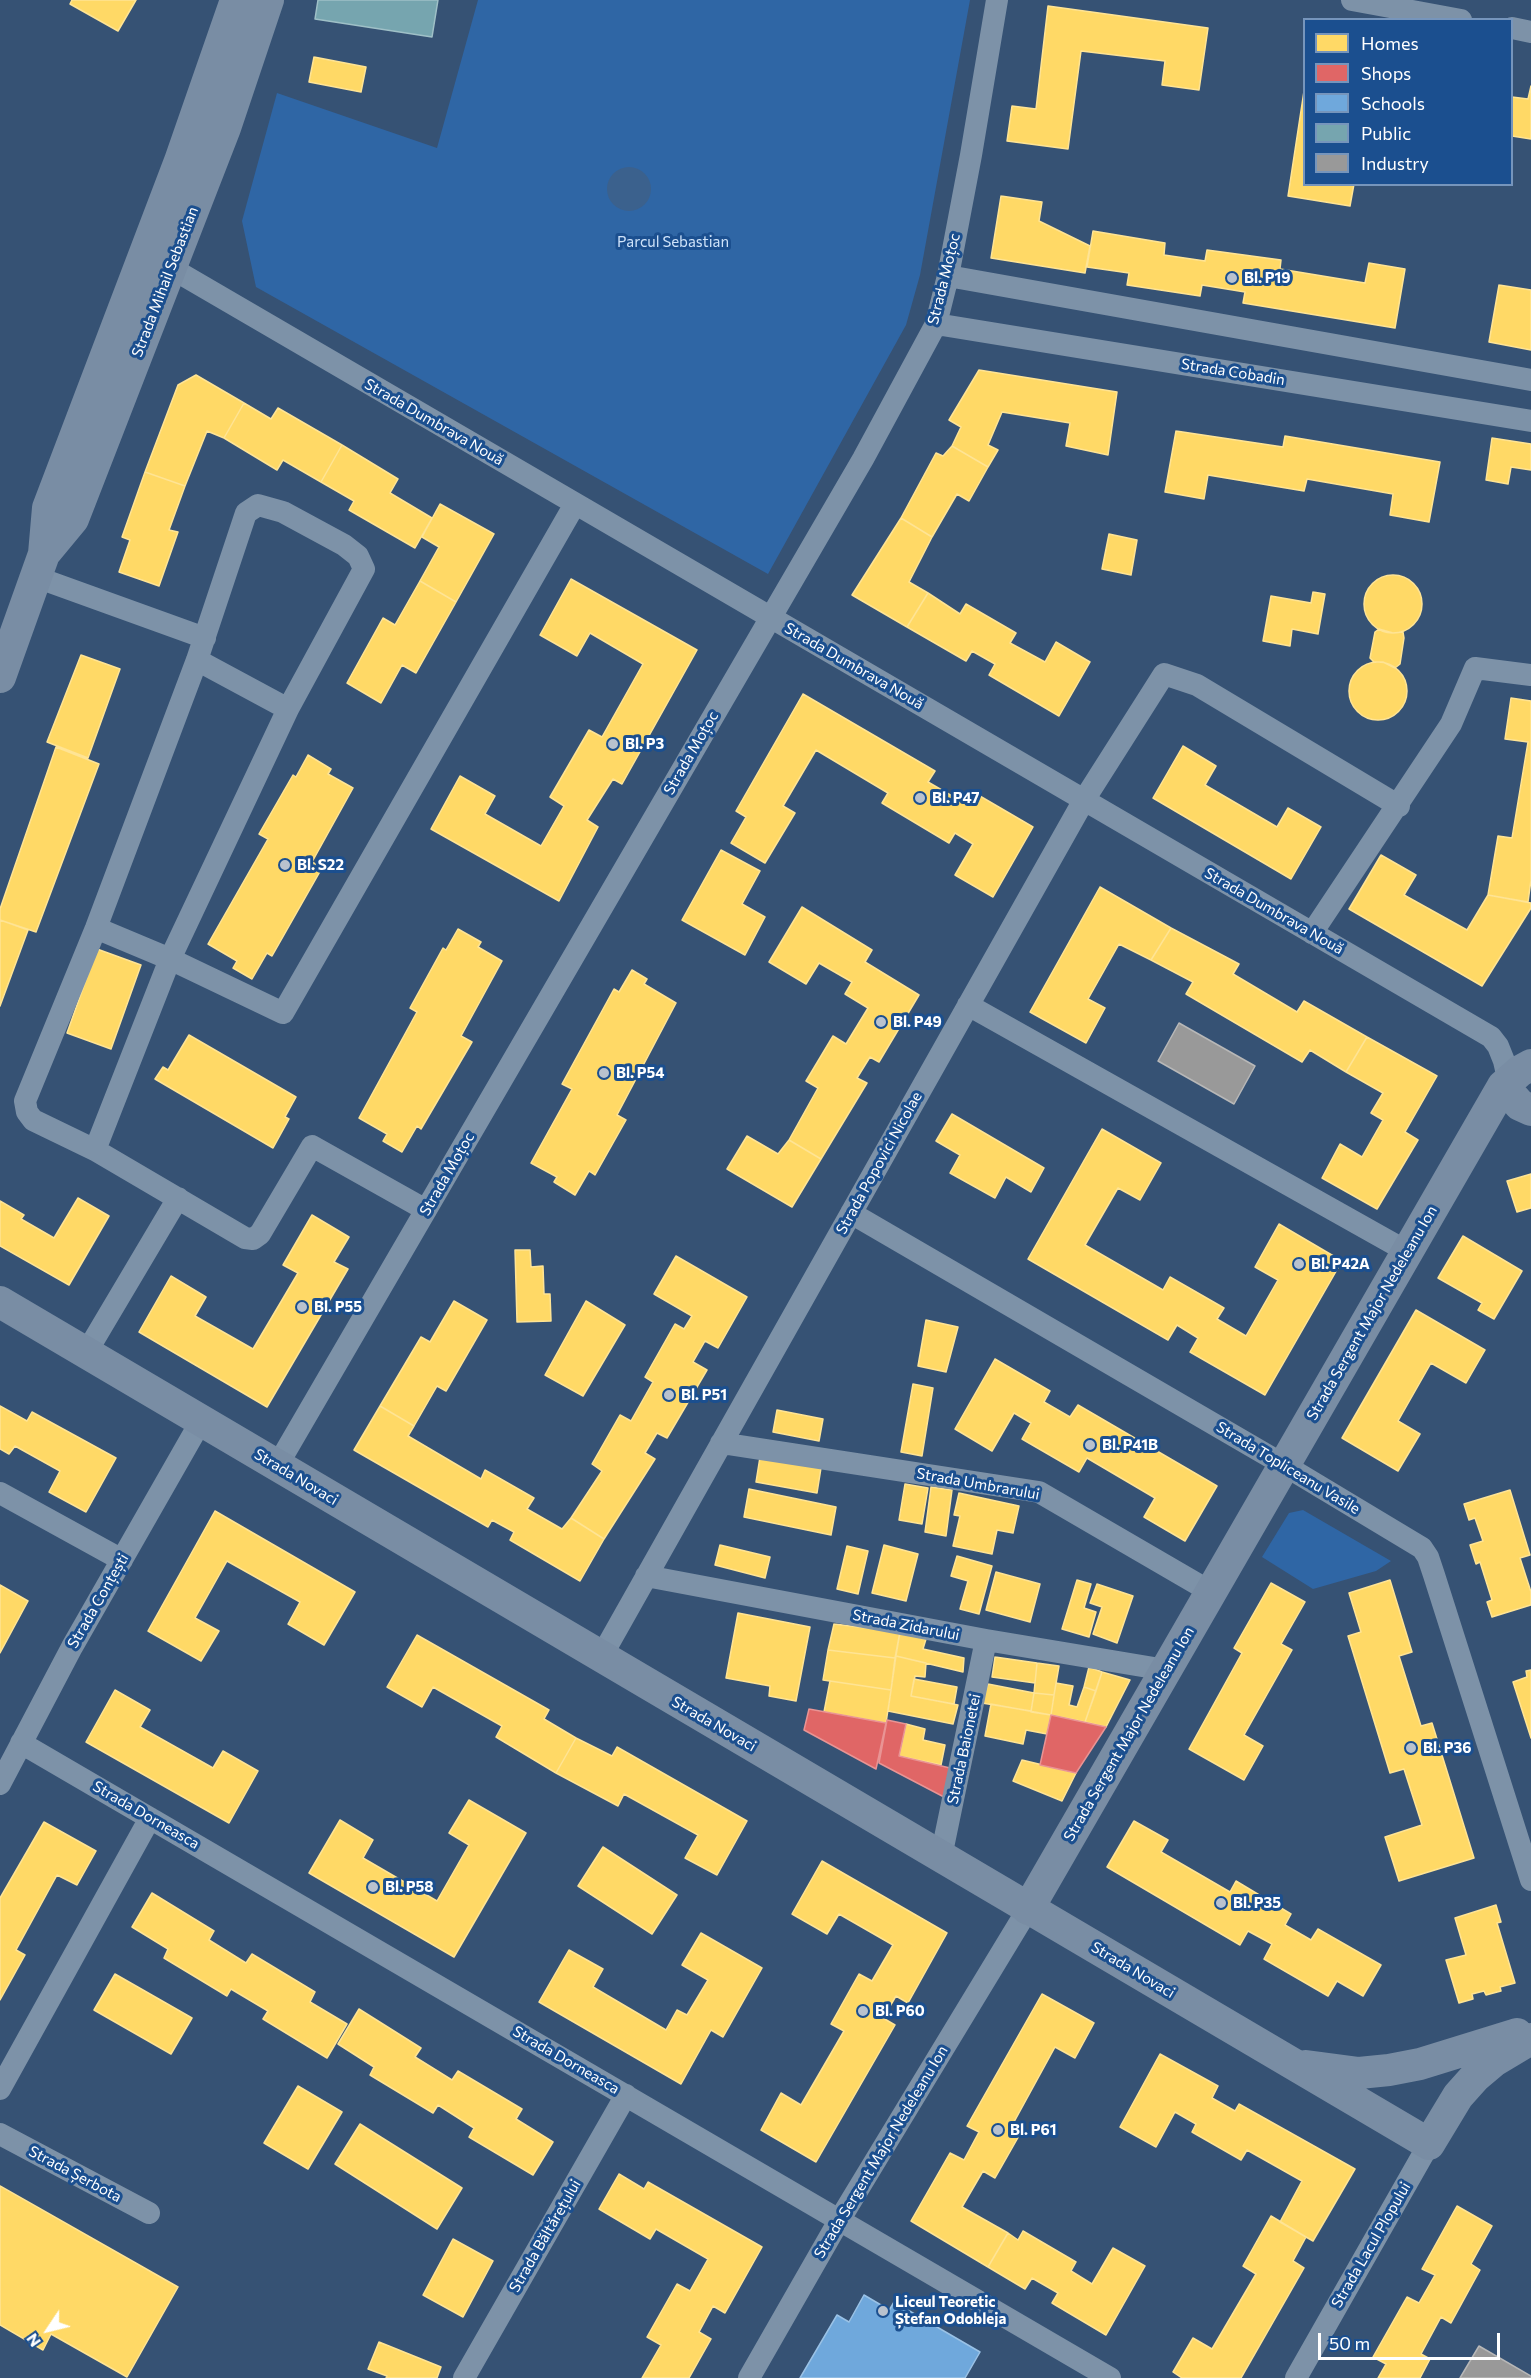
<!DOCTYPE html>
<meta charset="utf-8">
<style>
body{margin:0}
#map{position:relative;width:1531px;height:2378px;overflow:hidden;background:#365274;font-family:Commissioner,sans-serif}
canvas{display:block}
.legend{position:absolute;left:1303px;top:18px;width:210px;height:168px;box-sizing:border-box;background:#1b4f8f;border:2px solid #7695bc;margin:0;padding:8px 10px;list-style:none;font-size:18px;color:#fff}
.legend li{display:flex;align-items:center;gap:12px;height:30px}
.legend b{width:30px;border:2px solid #7695bc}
.north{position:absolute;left:18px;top:2300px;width:60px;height:60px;-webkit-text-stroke:4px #1b4f8f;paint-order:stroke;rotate:235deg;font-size:16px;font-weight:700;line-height:24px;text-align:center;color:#fff}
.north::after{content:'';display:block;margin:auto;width:21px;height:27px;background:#fff;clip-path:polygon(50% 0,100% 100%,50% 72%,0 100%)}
.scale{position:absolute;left:1318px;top:2333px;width:182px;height:27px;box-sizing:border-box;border:3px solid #fff;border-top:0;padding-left:8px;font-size:18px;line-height:21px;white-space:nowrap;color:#fff;-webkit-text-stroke:4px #1b4f8f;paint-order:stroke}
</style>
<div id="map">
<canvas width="1531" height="2378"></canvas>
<ul class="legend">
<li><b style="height:16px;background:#ffd966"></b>Homes</li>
<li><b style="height:16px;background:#e06666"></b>Shops</li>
<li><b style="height:16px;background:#6fa8dc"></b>Schools</li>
<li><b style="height:16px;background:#76a5af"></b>Public</li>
<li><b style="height:16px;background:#999"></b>Industry</li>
</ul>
<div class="north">N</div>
<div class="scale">50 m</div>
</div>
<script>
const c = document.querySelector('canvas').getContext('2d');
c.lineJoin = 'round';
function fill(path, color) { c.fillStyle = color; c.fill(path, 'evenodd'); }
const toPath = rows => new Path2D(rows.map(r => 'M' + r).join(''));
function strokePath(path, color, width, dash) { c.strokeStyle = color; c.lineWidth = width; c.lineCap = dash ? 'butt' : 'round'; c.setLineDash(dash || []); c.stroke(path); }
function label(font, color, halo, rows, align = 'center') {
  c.font = font + ' Commissioner,sans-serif'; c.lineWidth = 6; c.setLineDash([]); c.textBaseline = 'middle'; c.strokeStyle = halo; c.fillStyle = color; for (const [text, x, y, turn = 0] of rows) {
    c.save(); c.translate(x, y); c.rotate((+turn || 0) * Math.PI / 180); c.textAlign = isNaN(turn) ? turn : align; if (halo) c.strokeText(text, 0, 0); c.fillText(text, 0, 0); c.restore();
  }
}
const green = toPath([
 [478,0,970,0,920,275,906,325,768,574,256,287,242,221,277,93,437,148],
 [1303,1510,1391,1561,1376,1571,1313,1589,1262,1557,1289,1513]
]);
const water = toPath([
 '607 189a22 22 0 1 1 44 0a22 22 0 1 1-44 0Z'
]);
const homes = toPath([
 [72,0,136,0,118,31,70,4,72,0],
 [1048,6,1208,28,1199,90,1162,85,1165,61,1081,51,1068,149,1007,141,1012,106,1036,109,1048,6],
 [314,57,366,67,361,92,309,82,314,57],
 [1531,86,1531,139,1512,136,1512,97,1528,99,1531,86],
 [1304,91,1304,184,1354,184,1350,206,1288,196,1304,91],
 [1001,196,1042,202,1039,221,1090,246,1085,273,991,258,1001,196],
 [1093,231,1165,243,1164,255,1205,261,1207,250,1281,260,1280,269,1365,283,1369,263,1405,269,1395,328,1243,303,1245,292,1202,285,1200,296,1127,285,1129,273,1087,267,1093,231],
 [1499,285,1531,290,1531,350,1489,342,1499,285],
 [979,370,1117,392,1108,455,1066,446,1070,423,1002,412,988,445,998,450,988,467,952,446,961,427,949,420,979,370],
 [196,375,244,403,224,438,207,431,185,486,145,472,178,385,196,375],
 [244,403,271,419,278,408,342,445,321,482,283,460,277,470,224,438,244,403],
 [1176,431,1283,447,1285,436,1440,462,1429,522,1390,515,1393,494,1307,479,1304,491,1208,475,1204,499,1165,492,1176,431],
 [1492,438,1531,444,1531,470,1511,467,1508,484,1486,480,1492,438],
 [342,445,398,479,390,493,432,518,415,548,349,510,354,501,321,482,342,445],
 [952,446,988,467,969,501,957,494,932,537,901,518,936,453,943,456,952,446],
 [145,472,185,486,169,530,178,532,159,586,119,572,130,540,122,537,145,472],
 [440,504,494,534,456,602,420,581,439,547,422,537,440,504],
 [901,518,932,537,909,582,928,593,907,627,852,595,901,518],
 [1109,534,1137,540,1131,575,1102,569,1109,534],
 '1364 604a29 29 0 1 1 58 0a29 29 0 1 1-58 0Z',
 [571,579,697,650,622,784,613,779,587,820,598,827,559,901,431,829,460,776,495,796,485,814,541,846,564,806,550,797,589,730,602,737,643,664,590,633,577,656,540,635,571,579],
 [420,581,456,602,416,673,402,665,381,703,347,683,383,618,395,625,420,581],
 [1313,592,1325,594,1318,634,1292,629,1290,646,1263,641,1271,596,1311,603,1313,592],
 [928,593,960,614,966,604,1016,633,1010,643,1045,662,1056,642,1090,662,1059,716,989,675,995,664,972,651,966,661,907,627,928,593],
 [1379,629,1393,633,1403,632,1404,638,1400,664,1395,668,1383,662,1374,662,1370,658,1375,632,1379,629],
 [81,655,120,669,88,758,47,742,81,655],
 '1349 691a29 29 0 1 1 58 0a29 29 0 1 1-58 0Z',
 [803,694,935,771,928,782,966,804,973,792,1033,827,993,897,955,875,973,844,955,833,949,843,882,803,888,793,816,750,783,806,795,813,765,863,731,843,746,817,736,811,803,694],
 [1511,698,1531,701,1531,880,1528,902,1488,895,1498,836,1512,838,1528,742,1505,739,1511,698],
 [1183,746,1216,766,1205,785,1277,827,1288,808,1321,827,1291,879,1153,798,1183,746],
 [56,747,99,764,36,932,0,920,0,909,56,747],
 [308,755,331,769,328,774,353,788,312,862,322,868,272,956,267,953,252,979,233,968,237,961,208,944,268,839,259,834,293,775,296,777,308,755],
 [721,850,760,871,742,904,765,917,745,955,682,920,721,850],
 [1381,855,1416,875,1404,895,1467,930,1488,895,1531,903,1531,908,1482,986,1349,909,1381,855],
 [1100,887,1171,928,1151,960,1119,944,1088,999,1105,1008,1086,1043,1030,1012,1100,887],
 [802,907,872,950,865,962,919,995,879,1062,870,1057,857,1078,867,1083,821,1159,789,1140,818,1088,806,1081,833,1036,846,1044,868,1008,845,994,852,982,819,963,806,984,769,962,802,907],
 [0,920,28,930,0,1006,0,920],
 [1171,928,1239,964,1233,974,1297,1012,1304,1001,1367,1037,1346,1072,1310,1050,1302,1062,1186,994,1193,982,1151,960,1171,928],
 [458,929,481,942,478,947,502,961,461,1036,472,1042,421,1129,417,1126,402,1152,383,1141,387,1134,359,1118,417,1012,410,1008,443,948,446,950,458,929],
 [97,949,141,965,111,1049,67,1033,97,949],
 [632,970,647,979,644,984,676,1003,617,1115,626,1120,595,1175,589,1171,575,1195,554,1182,557,1177,531,1163,572,1089,562,1084,614,989,619,992,632,970],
 [189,1035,296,1097,285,1117,289,1119,273,1148,155,1079,163,1067,168,1070,189,1035],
 [1367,1037,1437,1076,1405,1132,1418,1140,1377,1209,1322,1178,1340,1144,1362,1157,1383,1120,1371,1113,1383,1093,1346,1072,1367,1037],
 [952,1114,1044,1168,1031,1192,1006,1177,995,1198,950,1173,960,1155,936,1141,952,1114],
 [1102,1129,1161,1163,1140,1200,1118,1188,1085,1245,1163,1290,1170,1277,1224,1308,1217,1319,1246,1336,1278,1280,1255,1267,1279,1224,1342,1261,1265,1395,1190,1352,1198,1338,1177,1325,1168,1340,1028,1259,1102,1129],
 [747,1136,778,1154,789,1140,821,1159,792,1207,727,1169,747,1136],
 [1531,1174,1531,1208,1517,1212,1507,1181,1531,1174],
 [78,1198,109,1216,69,1285,0,1246,0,1201,24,1215,21,1219,54,1238,78,1198],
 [312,1215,349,1237,334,1262,348,1269,267,1407,139,1332,171,1276,206,1297,195,1316,253,1349,298,1273,283,1265,312,1215],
 [1463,1236,1522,1271,1494,1319,1478,1310,1482,1303,1438,1278,1463,1236],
 [515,1250,530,1250,531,1267,543,1266,544,1294,550,1294,551,1321,517,1322,515,1250],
 [676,1256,747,1297,718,1348,705,1341,693,1362,707,1370,667,1438,657,1433,645,1453,655,1459,604,1539,571,1518,602,1471,592,1464,620,1415,631,1421,653,1382,645,1377,675,1324,684,1329,692,1316,654,1294,676,1256],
 [454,1301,487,1320,446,1391,437,1386,414,1426,380,1406,421,1337,430,1342,454,1301],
 [586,1301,625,1325,583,1396,545,1375,586,1301],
 [1416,1310,1485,1350,1466,1383,1431,1363,1398,1421,1420,1434,1398,1471,1342,1438,1416,1310],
 [926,1320,958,1327,946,1372,918,1366,926,1320],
 [995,1359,1050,1391,1044,1402,1070,1417,1078,1405,1217,1486,1185,1541,1144,1517,1155,1498,1087,1458,1079,1472,1022,1439,1031,1423,1014,1413,992,1451,955,1429,995,1359],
 [913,1384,933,1388,922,1456,901,1452,913,1384],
 [0,1406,27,1421,32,1412,116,1458,86,1512,49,1492,60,1471,15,1446,9,1454,0,1449,0,1406],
 [380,1406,414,1426,408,1436,481,1479,485,1470,534,1498,527,1509,562,1529,571,1518,604,1539,580,1581,510,1540,514,1532,492,1520,488,1527,354,1450,380,1406],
 [777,1410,823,1419,819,1441,773,1432,777,1410],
 [760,1457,821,1468,817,1493,756,1482,760,1457],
 [905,1484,928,1488,922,1524,899,1520,905,1484],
 [931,1487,952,1490,946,1536,925,1532,931,1487],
 [749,1489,836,1507,831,1535,744,1517,749,1489],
 [1510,1490,1530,1555,1520,1558,1531,1592,1531,1605,1492,1617,1487,1602,1492,1600,1480,1562,1476,1564,1470,1545,1483,1541,1475,1518,1469,1520,1464,1504,1510,1490],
 [959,1493,1019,1506,1013,1533,997,1530,992,1554,953,1546,960,1516,954,1515,959,1493],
 [215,1511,355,1592,324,1645,288,1624,300,1602,227,1561,195,1618,219,1631,201,1661,148,1631,215,1511],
 [720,1545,770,1557,765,1578,715,1565,720,1545],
 [884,1545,918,1554,906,1601,872,1593,884,1545],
 [847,1546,868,1551,858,1594,837,1589,847,1546],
 [957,1556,992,1566,979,1614,960,1609,968,1581,951,1576,957,1556],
 [996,1572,1040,1584,1030,1622,986,1610,996,1572],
 [1077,1580,1091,1584,1084,1608,1096,1612,1089,1637,1062,1629,1077,1580],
 [1390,1580,1412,1652,1399,1656,1421,1726,1432,1723,1474,1858,1399,1881,1385,1837,1422,1825,1404,1769,1390,1773,1348,1636,1361,1632,1349,1593,1390,1580],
 [1271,1583,1305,1602,1281,1644,1292,1650,1244,1735,1263,1746,1244,1780,1189,1749,1242,1653,1234,1648,1271,1583],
 [1097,1584,1133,1596,1117,1643,1093,1634,1102,1607,1090,1603,1097,1584],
 [0,1585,28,1601,0,1653,0,1585],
 [738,1613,810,1627,796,1701,769,1696,770,1686,726,1678,738,1613],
 [834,1624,900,1632,895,1658,828,1650,834,1624],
 [900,1632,926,1639,923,1649,964,1658,963,1672,896,1656,900,1632],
 [417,1635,549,1710,544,1719,576,1738,556,1773,496,1737,502,1726,433,1687,422,1707,387,1687,417,1635],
 [828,1650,895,1658,891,1690,823,1680,828,1650],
 [896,1656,926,1663,925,1677,915,1676,911,1696,958,1705,953,1724,888,1711,896,1656],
 [995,1657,1037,1663,1035,1683,992,1677,995,1657],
 [1037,1663,1059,1666,1054,1695,1034,1693,1037,1663],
 [1089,1667,1102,1672,1096,1691,1084,1687,1089,1667],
 [1531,1670,1531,1738,1513,1682,1527,1677,1526,1671,1531,1670],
 [1102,1672,1130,1680,1106,1727,1085,1722,1102,1672],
 [914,1679,957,1687,954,1704,911,1696,914,1679],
 [830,1681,891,1690,886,1723,824,1712,830,1681],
 [1056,1683,1073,1686,1069,1705,1077,1707,1084,1687,1096,1691,1085,1722,1051,1715,1056,1683],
 [988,1684,1034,1693,1031,1711,982,1703,988,1684],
 [115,1690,150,1710,140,1727,213,1768,223,1751,258,1771,229,1823,86,1742,115,1690],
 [1034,1693,1054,1695,1051,1715,1031,1712,1034,1693],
 [991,1704,1051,1715,1047,1734,1026,1730,1023,1744,985,1736,991,1704],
 [906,1724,925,1729,923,1740,945,1745,941,1765,899,1756,906,1724],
 [576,1738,612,1756,617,1747,747,1821,717,1875,685,1858,698,1835,624,1794,618,1806,556,1773,576,1738],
 [1022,1760,1076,1773,1062,1801,1013,1781,1022,1760],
 [469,1800,526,1833,454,1957,309,1873,340,1820,373,1840,363,1858,437,1901,469,1845,449,1833,469,1800],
 [1134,1821,1168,1840,1161,1852,1230,1892,1236,1881,1291,1914,1285,1925,1311,1940,1318,1929,1381,1965,1363,1996,1337,1981,1328,1996,1264,1959,1272,1944,1248,1931,1240,1945,1107,1867,1134,1821],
 [44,1822,96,1851,77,1885,57,1875,16,1950,25,1955,0,2000,0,1898,44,1822],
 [603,1847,677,1895,652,1934,578,1886,603,1847],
 [822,1861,947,1933,908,2003,896,1996,883,2018,895,2025,816,2162,761,2130,781,2093,801,2105,844,2031,831,2024,859,1974,872,1981,893,1945,839,1914,827,1934,792,1914,822,1861],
 [152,1893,214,1931,209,1940,246,1963,252,1954,315,1992,310,2002,347,2024,327,2058,263,2019,268,2011,231,1989,227,1996,164,1958,168,1949,132,1927,152,1893],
 [1496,1905,1501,1922,1497,1923,1515,1983,1500,1987,1501,1991,1486,1995,1484,1991,1472,1994,1473,1999,1459,2003,1446,1960,1466,1955,1455,1918,1496,1905],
 [701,1933,762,1968,723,2037,711,2030,681,2084,539,2002,569,1950,603,1969,593,1987,666,2030,677,2010,687,2015,708,1980,682,1965,701,1933],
 [115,1974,192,2018,171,2054,94,2010,115,1974],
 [1042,1994,1094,2023,1075,2058,1055,2047,1014,2122,1024,2127,995,2178,983,2171,962,2207,1008,2233,988,2267,911,2221,950,2153,964,2160,979,2132,967,2126,1042,1994],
 [359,2009,421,2048,415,2057,452,2080,458,2071,522,2109,516,2119,553,2142,533,2175,469,2137,474,2128,438,2105,433,2113,370,2075,374,2067,338,2044,359,2009],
 [1160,2054,1218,2086,1212,2098,1235,2111,1239,2104,1355,2169,1313,2241,1280,2222,1302,2181,1247,2150,1241,2160,1192,2132,1196,2124,1175,2112,1156,2147,1120,2127,1160,2054],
 [298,2086,342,2112,308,2169,264,2143,298,2086],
 [360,2124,462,2188,437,2229,335,2164,360,2124],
 [619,2174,644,2189,648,2182,762,2247,725,2313,713,2306,699,2332,711,2339,689,2378,642,2378,661,2345,647,2337,677,2284,690,2291,708,2259,656,2229,650,2239,599,2209,619,2174],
 [0,2186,178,2287,127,2377,51,2334,43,2350,0,2325,0,2186],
 [1457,2206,1492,2226,1471,2264,1480,2270,1451,2323,1441,2317,1421,2354,1430,2359,1420,2378,1378,2378,1386,2364,1373,2357,1407,2297,1419,2303,1435,2275,1422,2269,1457,2206],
 [1271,2216,1306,2237,1293,2261,1304,2268,1241,2378,1182,2378,1173,2372,1193,2338,1212,2349,1256,2274,1243,2266,1271,2216],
 [1023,2231,1076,2262,1071,2271,1092,2284,1113,2248,1145,2266,1106,2335,1052,2303,1058,2293,1032,2278,1025,2289,988,2267,1008,2233,1018,2240,1023,2231],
 [453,2239,493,2261,463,2317,423,2295,453,2239],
 [379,2342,441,2367,437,2378,386,2378,387,2376,368,2369,379,2342]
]);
const shops = toPath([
 [809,1709,886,1723,876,1769,804,1730,809,1709],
 [1051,1715,1106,1727,1076,1773,1040,1765,1051,1715],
 [887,1720,906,1724,899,1756,950,1768,944,1797,879,1763,887,1720]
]);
const schools = toPath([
 [864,2295,881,2305,878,2309,887,2314,894,2302,980,2352,965,2378,800,2378,837,2315,849,2322,864,2295]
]);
const public = toPath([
 [318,0,438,0,432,37,315,19,318,0]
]);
const industry = toPath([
 [1179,1023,1255,1066,1234,1104,1158,1061,1179,1023],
 [1479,2346,1531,2376,1531,2378,1460,2378,1479,2346]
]);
const street = toPath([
 [1352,0,1461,20],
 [1512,28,1531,32],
 [171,268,1491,1037,1498,1046,1504,1061,1507,1074,1503,1086],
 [948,276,1531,380],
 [936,324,1531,421],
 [36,577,205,638],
 [197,660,288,709],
 [96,928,170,959,283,1013,575,504],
 [1312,933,1451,724,1475,668,1531,675],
 [968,1005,1408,1252],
 [95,1150,170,959,288,709,364,569,358,556,344,545,283,512,258,505,246,513,197,660,96,928,25,1101,27,1112,33,1120,95,1150,245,1238,253,1239,260,1234,312,1146,426,1210],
 [851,1213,1284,1465,1422,1548,1428,1557,1434,1575,1531,1880],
 [86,1353,178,1198],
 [721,1443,1039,1492,1211,1592],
 [277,1466,863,459,936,324,948,276,971,155,997,0],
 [0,1493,122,1560],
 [646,1576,986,1640,1166,1670],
 [601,1657,1084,800,1164,674,1197,685,1399,806],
 [21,1743,1110,2378],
 [0,1784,72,1647,201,1421],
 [941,1857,986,1640],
 [0,2089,150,1818],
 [0,2134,149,2213],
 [464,2378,626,2095],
 [749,2378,840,2219,1028,1909],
 [1296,2378,1429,2144]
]);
const secondary = toPath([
 [44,554,73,519,225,128,268,0],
 [0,677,44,554,48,508,180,161,236,0],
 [1503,1086,1520,1105,1531,1110],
 [0,1302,1429,2144,1458,2096,1475,2077,1494,2061,1531,2039],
 [1028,1909,1503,1086,1520,1071,1531,1065],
 [1306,2066,1359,2073,1389,2070,1420,2064,1517,2034]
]);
const markers = [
 [1232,278,6,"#b9c2ce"],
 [613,744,6,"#b9c2ce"],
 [920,798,6,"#b9c2ce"],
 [285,865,6,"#b9c2ce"],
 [881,1022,6,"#b9c2ce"],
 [604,1073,6,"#b9c2ce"],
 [1299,1264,6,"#b9c2ce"],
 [302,1307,6,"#b9c2ce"],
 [669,1395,6,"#b9c2ce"],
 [1090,1445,6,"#b9c2ce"],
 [1411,1748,6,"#b9c2ce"],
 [373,1887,6,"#b9c2ce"],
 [1221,1903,6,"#b9c2ce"],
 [863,2011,6,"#b9c2ce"],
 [998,2130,6,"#b9c2ce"],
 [883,2311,6,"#b9c2ce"]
];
const parkNames = [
 ["Parcul Sebastian",673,242]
];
const poiNames = [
 ["Bl. P19",1244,278],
 ["Bl. P3",625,744],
 ["Bl. P47",932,798],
 ["Bl. S22",297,865],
 ["Bl. P49",893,1022],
 ["Bl. P54",616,1073],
 ["Bl. P42A",1311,1264],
 ["Bl. P55",314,1307],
 ["Bl. P51",681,1395],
 ["Bl. P41B",1102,1445],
 ["Bl. P36",1423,1748],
 ["Bl. P58",385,1887],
 ["Bl. P35",1233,1903],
 ["Bl. P60",875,2011],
 ["Bl. P61",1010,2130],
 ["Liceul Teoretic",895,2302],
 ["Ștefan Odobleja",895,2319]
];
const streetNames = [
 ["Strada Moțoc",944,279,-76],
 ["Strada Mihail Sebastian",165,282,-69],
 ["Strada Cobadin",1233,372,9],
 ["Strada Dumbrava Nouă",434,422,30],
 ["Strada Dumbrava Nouă",854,666,30],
 ["Strada Moțoc",691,753,-60],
 ["Strada Dumbrava Nouă",1274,911,30],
 ["Strada Popovici Nicolae",879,1163,-61],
 ["Strada Moțoc",447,1174,-60],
 ["Strada Sergent Major Nedeleanu Ion",1372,1313,-60],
 ["Strada Topliceanu Vasile",1288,1468,31],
 ["Strada Novaci",296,1477,31],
 ["Strada Umbrarului",978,1484,10],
 ["Strada Conțești",98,1601,-60],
 ["Strada Zidarului",906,1625,11],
 ["Strada Novaci",714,1724,30],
 ["Strada Sergent Major Nedeleanu Ion",1129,1734,-60],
 ["Strada Baionetei",964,1749,-78],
 ["Strada Dorneasca",146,1815,30],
 ["Strada Novaci",1133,1970,31],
 ["Strada Dorneasca",566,2060,30],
 ["Strada Sergent Major Nedeleanu Ion",881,2152,-59],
 ["Strada Șerbota",75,2174,28],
 ["Strada Băltărețului",545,2236,-60],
 ["Strada Lacul Plopului",1371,2245,-60]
];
fill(green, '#2f66a5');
fill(water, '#3b618d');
fill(homes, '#ffd966');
strokePath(homes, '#ffe494', 1.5);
fill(shops, '#e06666');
strokePath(shops, '#e99494', 1.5);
fill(schools, '#6fa8dc');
strokePath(schools, '#9ac2e6', 1.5);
fill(public, '#76a5af');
strokePath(public, '#9fc0c7', 1.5);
fill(industry, '#999');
strokePath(industry, '#b8b8b8', 1.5);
strokePath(street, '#7d92a8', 22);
strokePath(secondary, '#798da4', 32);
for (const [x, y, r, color] of markers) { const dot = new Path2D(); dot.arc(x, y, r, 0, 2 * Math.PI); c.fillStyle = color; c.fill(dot); strokePath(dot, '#1b4f8f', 2); }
label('15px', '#cfe3fa', '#1b4f8f', parkNames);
label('bold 15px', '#fff', '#1b4f8f', poiNames, 'left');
label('15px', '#fff', '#1b4f8f', streetNames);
</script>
